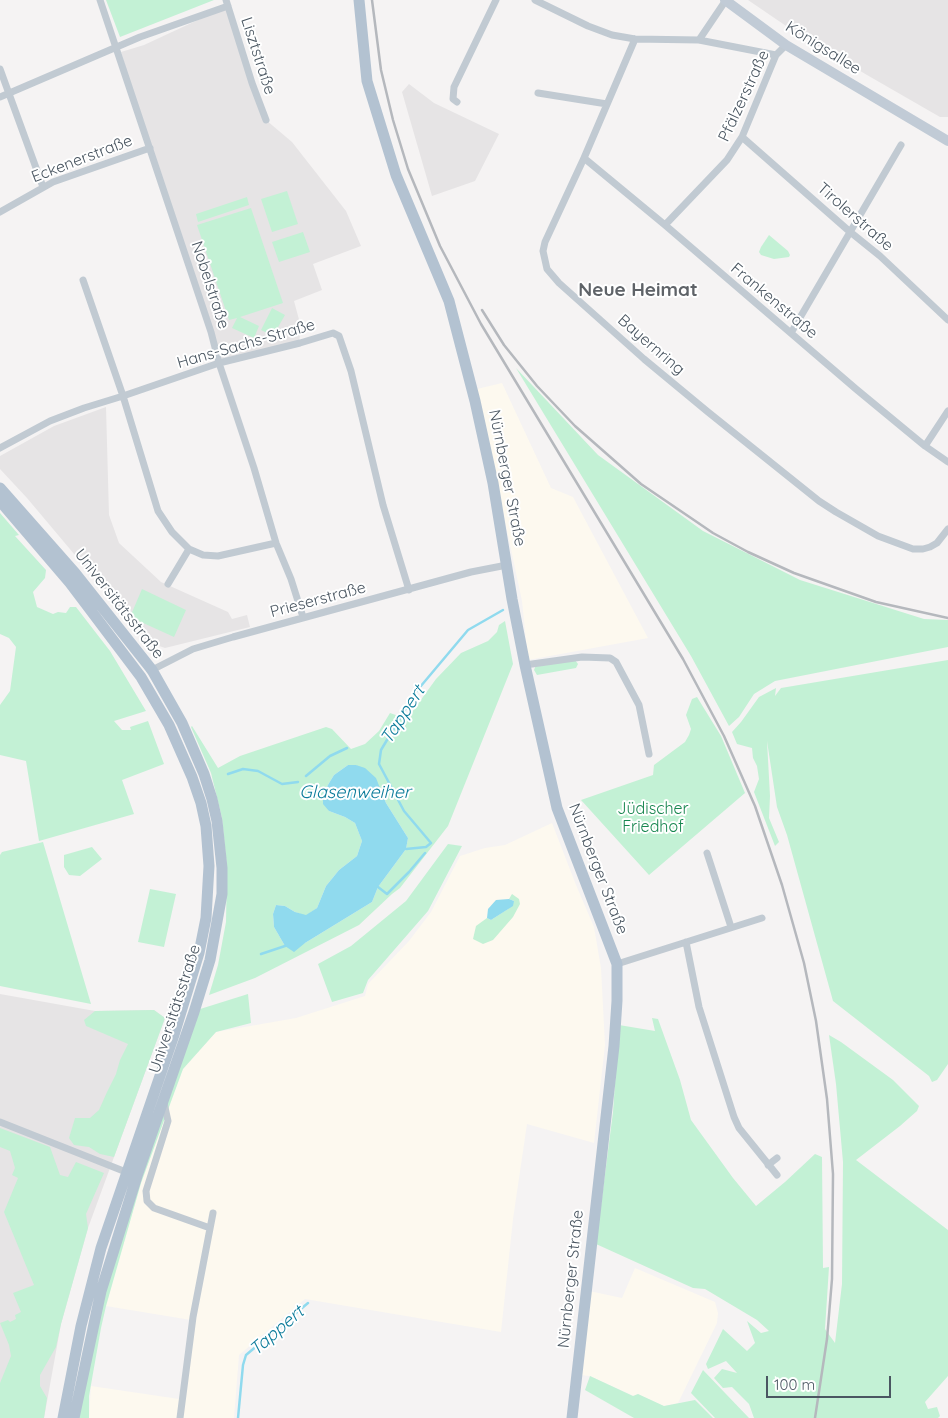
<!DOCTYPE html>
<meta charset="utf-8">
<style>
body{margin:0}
#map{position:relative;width:948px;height:1418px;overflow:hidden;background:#f5f3f3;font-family:Quicksand,sans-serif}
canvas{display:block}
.scale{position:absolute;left:766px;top:1376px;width:125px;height:22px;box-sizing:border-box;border:2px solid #4a5661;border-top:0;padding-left:6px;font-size:15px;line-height:18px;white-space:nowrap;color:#4a5661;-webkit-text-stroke:4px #fff;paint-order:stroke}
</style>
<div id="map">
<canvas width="948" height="1418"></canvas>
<div class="scale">100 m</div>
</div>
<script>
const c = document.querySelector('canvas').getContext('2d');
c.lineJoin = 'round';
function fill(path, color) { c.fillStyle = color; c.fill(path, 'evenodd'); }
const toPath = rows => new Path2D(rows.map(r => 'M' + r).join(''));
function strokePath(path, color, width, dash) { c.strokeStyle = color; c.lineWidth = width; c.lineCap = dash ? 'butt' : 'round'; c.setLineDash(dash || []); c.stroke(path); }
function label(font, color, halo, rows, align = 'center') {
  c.font = font + ' Quicksand,sans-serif'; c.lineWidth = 4; c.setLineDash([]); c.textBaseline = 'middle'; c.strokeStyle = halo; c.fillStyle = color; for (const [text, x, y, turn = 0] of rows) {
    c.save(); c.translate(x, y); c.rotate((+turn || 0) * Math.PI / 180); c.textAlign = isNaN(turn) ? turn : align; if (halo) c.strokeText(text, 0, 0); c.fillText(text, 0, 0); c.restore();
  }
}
const commercial = toPath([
 [502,383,551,488,573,497,648,638,528,660,522,601,477,389],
 [552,823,576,885,594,927,601,968,605,1045,594,1143,527,1124,513,1219,501,1332,305,1299,239,1355,234,1418,89,1418,91,1386,179,1399,191,1320,106,1306,141,1183,183,1069,216,1032,296,1018,365,996,368,984,409,941,431,912,460,856,485,848,505,845],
 [635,1268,715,1302,718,1313,717,1323,678,1403,664,1406,638,1394,634,1396,590,1376,580,1375,589,1291,622,1298]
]);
const education = toPath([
 [748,0,948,0,948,117,940,117,867,75,792,30],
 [228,6,266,120,292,142,346,211,361,246,313,264,322,290,294,301,301,327,299,343,221,361,150,148,121,52,144,45],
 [409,84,434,103,499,134,475,181,432,196,402,92],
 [106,407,109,515,119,543,161,582,228,612,232,619,247,615,250,627,165,648,148,642,27,498,0,469,0,456,54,426],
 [0,994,95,1011,154,1010,165,1018,88,1228,61,1324,44,1418,0,1418]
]);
const green = toPath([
 [106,0,214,0,120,37],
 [287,191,298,224,272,232,261,199],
 [247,197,249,205,198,222,196,214],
 [251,208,283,303,240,317,259,326,254,338,232,328,237,318,229,320,197,225],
 [303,232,310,252,279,262,272,242],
 [769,235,788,251,790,255,789,257,774,259,761,255,759,252,761,247],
 [272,308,285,315,273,336,261,330],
 [516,368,598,455,703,531,800,580,924,619,948,620,948,647,775,681,754,694,739,717,729,726,691,656],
 [0,513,19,535,15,536,46,570,45,578,33,592,37,607,53,614,58,612,66,613,70,607,76,607,110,651,146,711,114,721,122,730,131,730,130,727,148,721,164,764,122,780,134,814,39,841,26,761,0,755,0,705,10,691,16,647,9,638,0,634],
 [142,589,186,610,174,637,130,617],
 [505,621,513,664,448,826,400,888,392,894,359,925,255,978,209,995,218,965,226,922,227,867,222,818,211,773,191,727,192,726,218,768,240,756,326,727,332,729,351,749,365,744,379,731,390,713,407,719,436,679,461,653,488,641,497,632,499,625],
 [348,765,356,765,381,789,386,803,408,838,406,849,378,887,372,902,305,943,285,946,274,927,273,914,276,905,285,906,295,912,306,916,317,908,326,886,339,870,357,856,362,841,355,823,345,817,329,811,323,793,334,775],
 [575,660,578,664,576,668,537,675,534,670,536,665],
 [948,660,948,1064,937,1080,932,1082,929,1076,833,1001,787,835,777,807,767,741,770,796,769,818,779,842,775,846,754,792,759,779,757,766,753,758,752,748,737,744,732,732,741,722,759,697,776,688,775,696,781,688],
 [697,697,721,736,745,793,649,875,581,800,653,775,654,765,685,742,689,735,691,729,686,715,692,699],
 [43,842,91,1004,0,986,0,855,2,852],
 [448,844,462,846,428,911,368,980,363,993,332,1002,318,964,351,946,406,901],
 [92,847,102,859,80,876,69,875,64,867,64,855],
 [150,889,176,894,164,947,138,942],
 [512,894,519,899,520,904,513,917,493,940,483,944,473,939,476,926,487,918,491,920,508,909,514,901,509,899],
 [248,994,251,1023,216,1032,183,1069,141,1183,106,1306,101,1328,89,1396,89,1418,76,1418,114,1254,197,1010],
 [154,1010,165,1018,114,1157,100,1154,89,1147,74,1145,69,1138,75,1118,90,1118,99,1110,107,1092,116,1074,120,1060,128,1044,86,1026,84,1020,95,1011],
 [652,1018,658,1019,680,1080,691,1120,733,1178,756,1206,785,1182,815,1154,822,1157,823,1268,829,1267,825,1329,835,1343,842,1284,843,1162,836,1084,829,1035,841,1042,893,1080,919,1106,917,1111,900,1126,856,1160,948,1230,948,1376,925,1402,928,1409,937,1407,940,1416,938,1418,754,1418,749,1404,732,1387,723,1388,714,1378,722,1369,737,1373,726,1361,708,1369,706,1364,723,1329,747,1351,755,1343,747,1321,761,1333,769,1331,757,1320,705,1289,693,1288,596,1244,613,1112,619,1025,655,1031],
 [0,1128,50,1147,60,1175,68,1177,76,1162,104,1173,86,1214,88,1228,61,1324,56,1347,40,1375,40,1386,47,1398,44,1418,0,1418,0,1383,11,1356,9,1345,0,1323,8,1320,10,1322,16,1319,15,1315,21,1312,13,1293,34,1285,4,1212,18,1178,12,1175,15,1168,10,1151,0,1147],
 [703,1370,749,1418,715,1418,691,1393],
 [590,1376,633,1396,638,1394,664,1406,695,1400,713,1418,634,1418,585,1390]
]);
const water = toPath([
 [348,765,356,765,365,768,376,778,386,803,408,838,406,849,378,887,372,902,305,943,294,952,285,946,274,927,273,914,276,905,285,906,295,912,306,915,317,908,326,886,339,870,357,856,362,841,355,823,345,817,329,811,323,804,323,793,334,775],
 [509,899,514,901,513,906,491,920,487,918,488,909,496,900]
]);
const stream = toPath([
 [228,774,243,769,258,771,282,784,298,782],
 [306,776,330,756,347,748],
 [406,849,426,847,431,843,404,811,379,764,381,750,415,693,468,630,503,610],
 [378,887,387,894,409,872,425,853],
 [261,954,285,946],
 [238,1418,243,1365,246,1355,308,1303]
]);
const minor = toPath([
 [100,0,211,332,219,363,254,468,276,543,291,579,303,617],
 [226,0,252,83,266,120],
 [535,0,588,26,612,35,635,39,699,40,776,55],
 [635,39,584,158,545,242,543,251,547,269,559,283,644,359,708,412,819,501,836,512,878,536,913,549,923,549,930,547,937,543,948,529],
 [699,40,726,0],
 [0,69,43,187],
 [538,93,607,104],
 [0,97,140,37,228,6],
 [457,102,453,99,454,87,496,0],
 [742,137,849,231,880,256,948,320],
 [584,158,665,225,856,389,925,446,948,462],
 [0,212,53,182,150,148],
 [665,225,727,160,742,137,776,55,786,45],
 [83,280,123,396,158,511,172,532,189,549,203,555,218,556,276,543],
 [791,333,901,145],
 [925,446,948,411],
 [0,448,50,421,84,408,123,396,219,363,300,343,333,333,339,336,351,371,383,505,409,590],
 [168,584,189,549],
 [525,665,582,657,610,658,616,662,639,705,649,754],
 [150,671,193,649,233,637,471,572,507,565],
 [707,853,731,927],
 [686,942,699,1007,734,1117,739,1128,777,1175],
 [617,964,762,918],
 [164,1103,168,1121,146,1191,147,1201,154,1208,210,1228],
 [0,1122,126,1172],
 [768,1165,777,1158],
 [180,1418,193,1317,213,1213]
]);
const secondary = toPath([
 [725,0,786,45,948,141]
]);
const primary = toPath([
 [359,0,367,81,396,175,449,301,475,401,493,483,512,599,525,665,557,808,617,964,617,1001,614,1046,572,1418],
 [0,488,75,573,152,670,182,723,204,774,212,799,217,821,222,868,222,894,210,960,194,1012,137,1176,101,1291,74,1418],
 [0,501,70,583,141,677,169,725,192,777,201,803,206,826,209,866,206,918,199,953,174,1035,101,1248,81,1326,63,1418]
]);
const rail = toPath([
 [372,0,381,70,393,120,408,169,440,246,481,324,683,659,724,736,755,806,782,885,804,963,816,1021,827,1099,833,1174,832,1279,827,1339,815,1418],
 [482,310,504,345,537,386,575,426,641,484,713,533,748,552,794,573,876,602,948,618]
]);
const streetNames = [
 ["Königsallee",823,48,32],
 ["Lisztstraße",258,56,72],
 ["Pfälzerstraße",744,96,-65],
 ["Eckenerstraße",82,159,-21],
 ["Tirolerstraße",855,217,41],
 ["Nobelstraße",210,285,72],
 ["Frankenstraße",774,301,40],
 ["Hans-Sachs-Straße",246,344,-16],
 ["Bayernring",651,345,41],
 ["Nürnberger Straße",507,478,79],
 ["Prieserstraße",318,600,-15],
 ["Universitätsstraße",119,604,52],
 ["Nürnberger Straße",598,869,69],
 ["Universitätsstraße",175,1009,-72],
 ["Nürnberger Straße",571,1279,-84]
];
const parkNames = [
 ["Jüdischer",653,809],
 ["Friedhof",653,827]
];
const waterNames = [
 ["Tappert",403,715,-57],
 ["Glasenweiher",355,793],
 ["Tappert",277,1331,-41]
];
const quarterNames = [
 ["Neue Heimat",638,290]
];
fill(commercial, '#fdf9ef');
fill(education, '#e6e4e5');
fill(green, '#c3f1d5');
fill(water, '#90daee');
strokePath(stream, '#90daee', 2.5);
strokePath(minor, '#c1cad2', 7);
strokePath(secondary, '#c1cbd6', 10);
strokePath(primary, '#b3c2d1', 11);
strokePath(rail, '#b5b8bd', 2.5);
label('16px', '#4a5661', '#fff', streetNames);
label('16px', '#17864f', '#fff', parkNames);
label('italic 18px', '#0c7c9b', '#fff', waterNames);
label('bold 19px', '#5f6368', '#fff', quarterNames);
</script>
